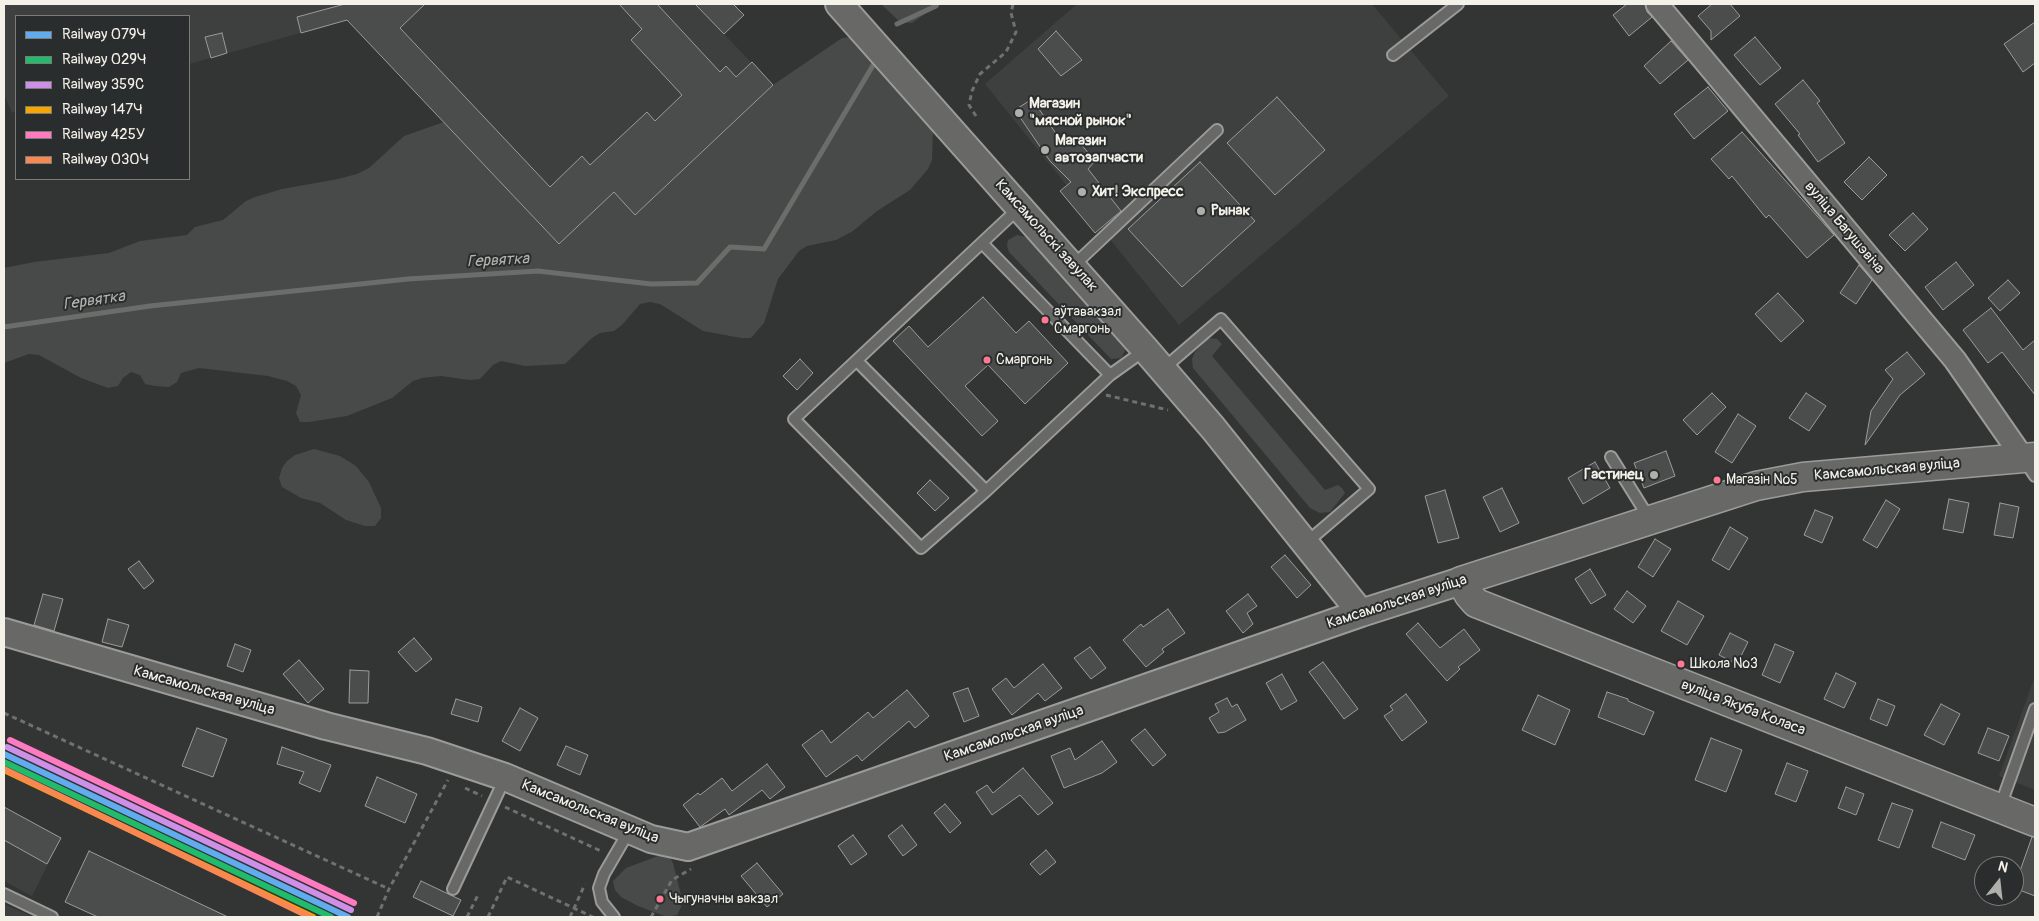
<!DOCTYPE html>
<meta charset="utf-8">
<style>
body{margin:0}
#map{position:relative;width:2039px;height:921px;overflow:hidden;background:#333434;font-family:Pangolin,sans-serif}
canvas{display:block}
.frame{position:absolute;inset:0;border:5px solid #f4f1e8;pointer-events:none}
.legend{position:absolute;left:15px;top:15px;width:175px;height:165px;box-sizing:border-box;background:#2a2d2e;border:1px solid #7b7b78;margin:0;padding:6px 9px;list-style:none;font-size:15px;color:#f4f1e8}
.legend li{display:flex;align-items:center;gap:10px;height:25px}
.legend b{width:25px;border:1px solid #7b7b78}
.north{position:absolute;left:1974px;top:856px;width:50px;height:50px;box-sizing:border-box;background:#2a2d2e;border:1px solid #7b7b78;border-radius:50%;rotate:16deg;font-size:14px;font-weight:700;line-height:20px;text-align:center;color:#f4f1e8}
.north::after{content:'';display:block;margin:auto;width:18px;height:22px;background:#b0afa9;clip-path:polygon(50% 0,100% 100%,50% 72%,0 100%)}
</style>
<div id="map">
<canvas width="2039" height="921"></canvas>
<div class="frame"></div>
<ul class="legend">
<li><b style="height:6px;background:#60acee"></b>Railway 079Ч</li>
<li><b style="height:6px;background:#20bc6c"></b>Railway 029Ч</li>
<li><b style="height:6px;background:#ce8fe9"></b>Railway 359С</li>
<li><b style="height:6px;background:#f7a600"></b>Railway 147Ч</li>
<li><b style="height:6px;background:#fe7ac1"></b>Railway 425У</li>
<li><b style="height:6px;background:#f88751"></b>Railway 030Ч</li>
</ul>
<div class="north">N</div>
</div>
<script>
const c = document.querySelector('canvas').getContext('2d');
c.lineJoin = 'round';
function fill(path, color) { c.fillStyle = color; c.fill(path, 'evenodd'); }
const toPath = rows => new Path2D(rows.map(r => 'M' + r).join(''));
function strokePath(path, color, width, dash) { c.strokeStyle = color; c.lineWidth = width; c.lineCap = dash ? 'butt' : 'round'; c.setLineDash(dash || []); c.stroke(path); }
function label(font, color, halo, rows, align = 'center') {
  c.font = font + ' Pangolin,sans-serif'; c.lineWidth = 4; c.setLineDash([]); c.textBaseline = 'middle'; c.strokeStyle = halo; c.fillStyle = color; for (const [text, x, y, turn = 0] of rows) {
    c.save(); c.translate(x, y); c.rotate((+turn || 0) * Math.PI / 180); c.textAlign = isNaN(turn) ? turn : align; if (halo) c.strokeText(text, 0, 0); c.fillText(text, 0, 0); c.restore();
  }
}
const built = toPath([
 [4,4,740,4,737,8,744,15,724,34,773,85,635,215,559,244,347,20,189,64,189,16,16,16,16,111,12,113,4,94],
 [1077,4,1372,4,1449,96,1179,325,985,84],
 [2035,676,2035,790,1999,776],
 [4,807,61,838,32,896,4,881],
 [4,904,33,917,4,917]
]);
const green = toPath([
 [881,4,939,4,912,23,900,22],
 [852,37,928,113,933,130,932,160,928,169,910,190,877,211,853,231,836,240,807,246,799,251,778,279,764,323,751,338,741,338,703,331,660,304,650,302,640,304,622,325,614,331,600,333,592,338,565,364,525,366,501,361,493,365,480,379,470,380,441,376,422,378,413,381,392,398,347,416,309,422,300,422,296,413,301,395,296,386,287,381,268,376,199,368,181,373,177,382,169,387,155,386,145,384,140,375,131,372,123,378,118,386,108,388,81,378,39,355,29,354,4,363,4,268,34,262,109,253,140,241,187,235,195,227,223,220,246,201,255,197,282,189,338,179,357,174,369,168,404,136,444,122,559,244,614,192,636,214,773,85,842,38],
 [1017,235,1026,237,1126,342,1125,351,1121,358,1111,359,1009,252,1007,246,1008,240],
 [1208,338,1217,339,1222,344,1212,356,1325,490,1338,485,1342,488,1345,493,1330,512,1320,513,1310,508,1193,368,1192,359,1195,352],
 [314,449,340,456,356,466,369,482,381,508,381,518,375,526,365,526,346,520,320,503,301,498,282,487,279,478,282,468,287,461,295,455],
 [668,855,673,863,682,899,681,907,677,915,667,917,638,906,621,897,615,890,613,881,626,868,658,856]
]);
const stream = toPath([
 [897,24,936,6,937,4],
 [4,327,150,306,408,279,538,271,651,284,697,283,730,247,764,249,875,62]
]);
const building = toPath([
 [345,4,425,4,400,28,550,187,582,156,590,165,647,112,655,121,682,95,631,40,642,29,619,4,657,4,720,72,726,66,736,77,752,62,773,85,635,215,614,192,559,244,347,20,301,33,297,17,345,4],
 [695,4,733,4,744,15,724,34,695,4],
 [1627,4,1645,4,1647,12,1652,17,1629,36,1613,15,1627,4],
 [1712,4,1730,4,1740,16,1711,40,1711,31,1698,16,1712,4],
 [2035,22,2035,63,2023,72,2004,44,2035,22],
 [1056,31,1082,60,1061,76,1038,49,1056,31],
 [222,33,227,53,211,58,205,37,222,33],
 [1755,37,1781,68,1760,85,1734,55,1755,37],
 [1671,41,1688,60,1660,84,1644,66,1671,41],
 [1803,80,1820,101,1817,103,1845,143,1818,162,1798,135,1800,134,1775,104,1803,80],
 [1708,87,1728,111,1694,139,1674,114,1708,87],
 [1277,97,1325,150,1275,195,1227,143,1277,97],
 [1032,99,1064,145,1074,136,1095,161,1088,169,1121,211,1095,233,1060,191,1071,182,1050,161,1015,110,1032,99],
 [1742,132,1834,235,1807,258,1769,215,1766,218,1732,176,1729,179,1711,159,1742,132],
 [1869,157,1887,175,1862,200,1844,182,1869,157],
 [1200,162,1255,221,1182,287,1128,229,1200,162],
 [1913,213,1928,229,1905,251,1889,235,1913,213],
 [1956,262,1974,285,1943,310,1925,287,1956,262],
 [1859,265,1872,280,1856,304,1840,293,1859,265],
 [2008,280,2020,293,2000,311,1988,298,2008,280],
 [1778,293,1804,321,1781,342,1755,314,1778,293],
 [983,297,1016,333,1029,321,1068,363,1025,404,988,365,965,386,998,421,982,436,893,341,909,326,928,347,983,297],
 [1991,308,2023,350,2035,340,2035,395,2002,352,1988,363,1963,330,1991,308],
 [1907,352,1925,374,1900,395,1865,445,1871,411,1893,379,1885,370,1907,352],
 [800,359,813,373,797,390,783,376,800,359],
 [1712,393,1726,407,1697,435,1683,420,1712,393],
 [1806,393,1826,406,1809,431,1789,418,1806,393],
 [1738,414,1756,426,1732,463,1715,452,1738,414],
 [1666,451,1675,476,1644,488,1634,463,1666,451],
 [1595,462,1610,488,1583,504,1568,478,1595,462],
 [930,480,949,498,935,511,917,493,930,480],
 [1502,488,1519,523,1500,532,1483,497,1502,488],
 [1445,490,1459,538,1438,543,1425,496,1445,490],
 [1949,499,1969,503,1963,533,1943,529,1949,499],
 [1886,500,1900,509,1877,548,1863,540,1886,500],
 [2000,503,2019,507,2013,538,1994,535,2000,503],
 [1815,510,1833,517,1822,543,1804,535,1815,510],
 [1730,527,1748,538,1729,570,1712,560,1730,527],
 [1655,539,1671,549,1653,577,1638,567,1655,539],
 [1285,555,1311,585,1297,598,1271,567,1285,555],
 [139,561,154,581,144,589,128,569,139,561],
 [1590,569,1606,595,1591,604,1575,579,1590,569],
 [1627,591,1646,606,1633,623,1614,609,1627,591],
 [43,594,63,599,54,631,34,625,43,594],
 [1248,594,1257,606,1247,613,1253,624,1243,633,1226,611,1248,594],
 [1678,601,1704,616,1687,645,1661,631,1678,601],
 [1168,609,1185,633,1162,649,1164,652,1146,667,1123,640,1141,624,1143,627,1168,609],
 [108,619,129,625,122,647,102,642,108,619],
 [1418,623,1440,648,1464,629,1480,650,1458,667,1460,669,1447,681,1406,634,1418,623],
 [1730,633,1748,642,1737,664,1719,655,1730,633],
 [414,638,432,659,416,672,398,652,414,638],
 [235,644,251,650,243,672,227,666,235,644],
 [1775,644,1794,652,1780,683,1762,675,1775,644],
 [1090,647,1106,668,1091,679,1074,658,1090,647],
 [299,660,324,689,308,703,283,674,299,660],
 [1323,662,1358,709,1344,719,1309,672,1323,662],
 [1043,664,1062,688,1045,701,1038,693,1012,715,992,689,1006,678,1014,688,1043,664],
 [350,670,369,671,368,703,349,703,350,670],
 [1836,673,1856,683,1844,708,1824,699,1836,673],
 [1282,674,1297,701,1281,710,1266,683,1282,674],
 [968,688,979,716,964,722,953,693,968,688],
 [907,690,929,716,915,728,909,721,862,761,857,755,826,777,802,745,822,730,831,743,868,712,873,718,907,690],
 [1607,692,1628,699,1628,701,1654,712,1644,735,1598,717,1607,692],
 [1406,694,1427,722,1402,741,1384,716,1393,710,1390,706,1406,694],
 [1538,695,1570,710,1555,745,1522,730,1538,695],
 [1227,698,1232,707,1237,704,1246,720,1225,732,1218,733,1209,718,1219,712,1215,704,1227,698],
 [456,699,482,707,478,722,451,714,456,699],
 [1878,699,1895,706,1887,726,1870,719,1878,699],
 [1941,704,1960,714,1944,745,1924,735,1941,704],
 [520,708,538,718,520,751,502,741,520,708],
 [197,728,227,739,213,777,182,766,197,728],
 [1988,728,2009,736,1999,761,1978,753,1988,728],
 [1145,729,1166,755,1153,766,1131,740,1145,729],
 [1711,738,1742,750,1726,792,1695,780,1711,738],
 [1102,741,1117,762,1102,773,1064,788,1051,756,1070,748,1075,760,1102,741],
 [566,746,588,755,580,775,557,765,566,746],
 [282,747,331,765,320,792,299,783,304,772,277,764,282,747],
 [1787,763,1808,771,1796,802,1775,794,1787,763],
 [767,764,785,787,770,799,762,790,729,815,725,809,700,827,683,805,698,793,700,795,722,778,732,791,767,764],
 [1023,768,1053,803,1038,815,1020,795,992,815,976,792,987,785,993,793,1023,768],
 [377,777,417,794,405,823,365,806,377,777],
 [1846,787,1864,794,1856,815,1838,808,1846,787],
 [1892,803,1913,810,1899,848,1878,840,1892,803],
 [945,804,961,823,950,833,934,813,945,804],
 [4,807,61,838,47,864,4,840,4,807],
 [1941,822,1975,835,1965,860,1932,847,1941,822],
 [902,825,917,845,903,856,888,836,902,825],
 [853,835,867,854,851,865,838,846,853,835],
 [2032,837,2035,837,2035,896,2014,888,2032,837],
 [1046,850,1056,862,1040,875,1030,864,1046,850],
 [89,851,228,917,98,917,65,902,89,851],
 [757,863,783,894,767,907,741,876,757,863],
 [421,881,461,900,453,916,413,897,421,881]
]);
const path = toPath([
 [976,116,969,105,972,91,980,74,1006,52,1016,32,1011,13,1013,4],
 [1106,395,1168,410],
 [4,713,389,889],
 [465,788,482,796],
 [505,807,601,851],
 [377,917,389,889,448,780],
 [467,917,478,895],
 [488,917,507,877,593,917],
 [570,917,585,884],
 [651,917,672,880,691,869]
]);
const service = toPath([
 [1393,55,1458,4],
 [1019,208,794,419,921,548,986,491,1110,375,1145,350],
 [983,244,1110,375],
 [1073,266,1217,130],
 [857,361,986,491],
 [1163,369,1221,319,1369,489,1306,543],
 [1611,457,1649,518],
 [2025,461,2035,476],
 [2000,807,2035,709],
 [453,889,505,778],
 [4,894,52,917],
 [614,917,602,902,599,888,604,874,629,831]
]);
const minor = toPath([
 [1657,4,1955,360,2023,458]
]);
const tertiary = toPath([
 [839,4,1145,349,1213,428,1361,613],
 [4,632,326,726,427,751,505,777,651,839,688,847,1361,613,1461,581]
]);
const secondary = toPath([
 [2035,457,1803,477,1756,486,1461,581,1469,595,1476,603,2035,822]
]);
const rail1 = toPath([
 [4,754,348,917]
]);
const rail2 = toPath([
 [4,762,331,917]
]);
const rail3 = toPath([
 [7,747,351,910]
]);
const rail4 = toPath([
 [4,770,313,917]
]);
const rail5 = toPath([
 [10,740,354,903]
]);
const rail6 = toPath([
 [4,769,310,917]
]);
const markers = [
 [1019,113,5,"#b0afa9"],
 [1045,150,5,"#b0afa9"],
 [1082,192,5,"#b0afa9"],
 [1201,211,5,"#b0afa9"],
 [1045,320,4.5,"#fe7a93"],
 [987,360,4.5,"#fe7a93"],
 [1654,475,5,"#b0afa9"],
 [1717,480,4.5,"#fe7a93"],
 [1681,664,4.5,"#fe7a93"],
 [660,899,4.5,"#fe7a93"]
];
const busNames = [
 ["аўтавакзал",1054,312],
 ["Смаргонь",1054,329],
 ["Смаргонь",996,360],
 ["Магазін №5",1726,480],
 ["Школа №3",1690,664],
 ["Чыгуначны вакзал",669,899]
];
const poiNames = [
 ["Магазин",1029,104],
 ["\"мясной рынок\"",1029,121],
 ["Магазин",1055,141],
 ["автозапчасти",1055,158],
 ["Хит! Экспресс",1092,192],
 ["Рынак",1211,211],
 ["Гастинец",1644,475,"right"]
];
const streetNames = [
 ["вуліца Багушэвіча",1844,228,50],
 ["Камсамольскі завулак",1046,236,48],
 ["Камсамольская вуліца",1887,470,-5],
 ["Камсамольская вуліца",1397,602,-18],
 ["Камсамольская вуліца",204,691,16],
 ["вуліца Якуба Коласа",1743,708,21],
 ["Камсамольская вуліца",1014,734,-19],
 ["Камсамольская вуліца",590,812,22]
];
const waterNames = [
 ["Гервятка",498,261,-3],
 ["Гервятка",94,301,-8]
];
fill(built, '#3e4040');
fill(green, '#484a49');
strokePath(stream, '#6c6d6b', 5);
fill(building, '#4b4c4c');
strokePath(building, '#9b9b99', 1);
strokePath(service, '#9b9b99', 14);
strokePath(minor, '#9b9b99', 25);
strokePath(tertiary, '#9b9b99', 30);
strokePath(secondary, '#9b9b99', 31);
strokePath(path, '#6f706f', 3, [5, 4]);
strokePath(service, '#686866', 10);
strokePath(minor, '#686866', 21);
strokePath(tertiary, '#686866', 26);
strokePath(secondary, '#686866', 28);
strokePath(rail1, '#60acee', 6);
strokePath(rail2, '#20bc6c', 6);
strokePath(rail3, '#ce8fe9', 6);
strokePath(rail4, '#f7a600', 6);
strokePath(rail5, '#fe7ac1', 6);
strokePath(rail6, '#f88751', 6);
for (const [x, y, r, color] of markers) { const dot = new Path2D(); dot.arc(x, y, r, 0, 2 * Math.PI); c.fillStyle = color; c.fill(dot); strokePath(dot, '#2a2d2e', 2); }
label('14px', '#f4f1e8', '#2a2d2e', busNames, 'left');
label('bold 15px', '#f4f1e8', '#2a2d2e', poiNames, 'left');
label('15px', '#f4f1e8', '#2a2d2e', streetNames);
label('italic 16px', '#b3b2ac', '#2a2d2e', waterNames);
</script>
